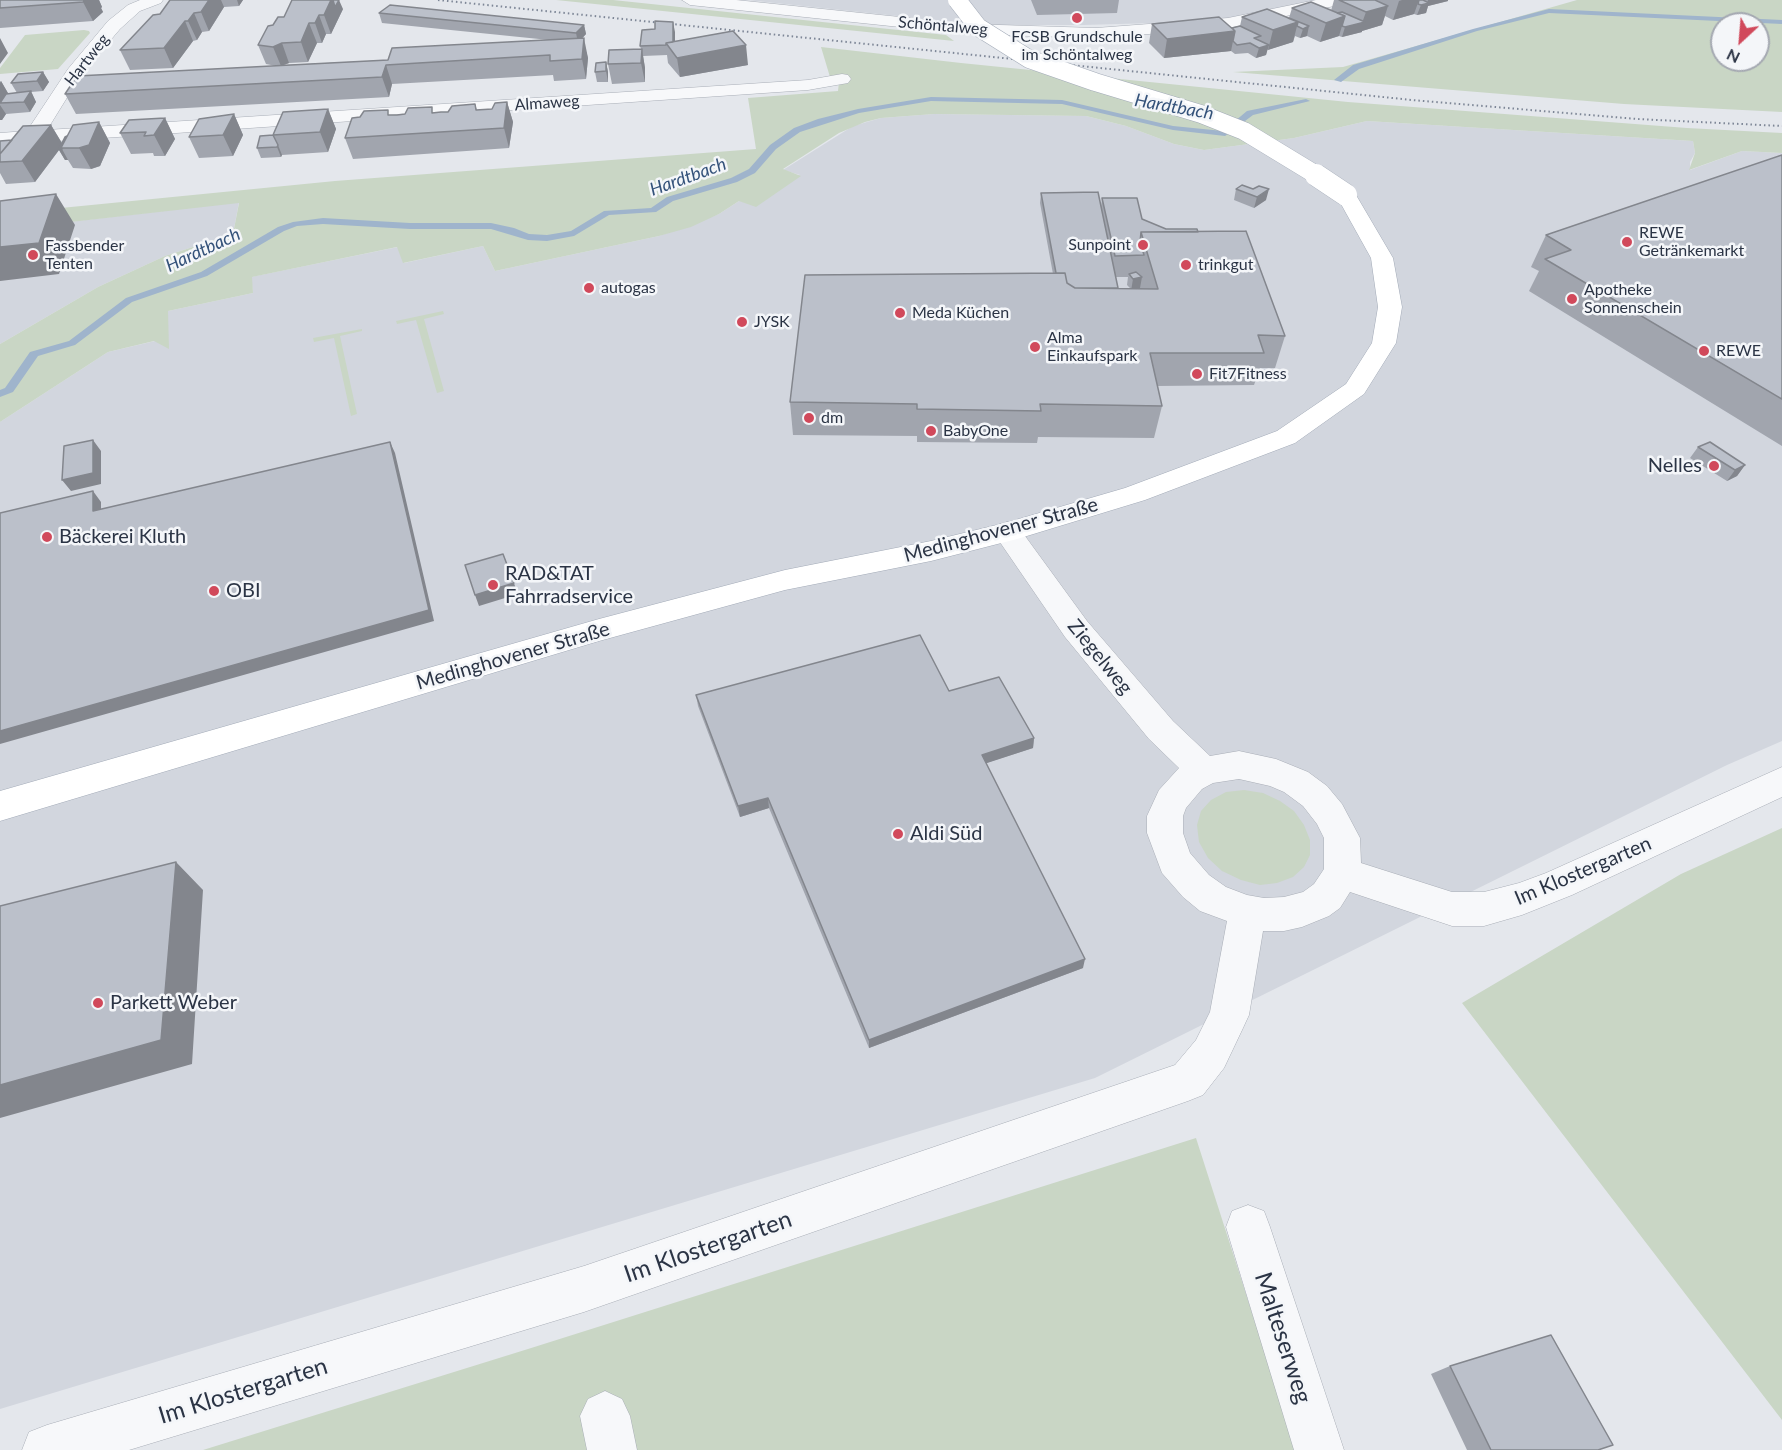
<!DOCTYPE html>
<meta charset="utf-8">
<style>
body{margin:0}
#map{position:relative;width:1782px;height:1450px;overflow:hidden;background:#e4e7ec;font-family:Lato,sans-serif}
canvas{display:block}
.north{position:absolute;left:1710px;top:12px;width:60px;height:60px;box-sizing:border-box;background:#f4f6f9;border:2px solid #a4a8b1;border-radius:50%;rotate:206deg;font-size:16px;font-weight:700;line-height:24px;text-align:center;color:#2b3445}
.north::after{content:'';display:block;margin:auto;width:21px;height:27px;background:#d1495b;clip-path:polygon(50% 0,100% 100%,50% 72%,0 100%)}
</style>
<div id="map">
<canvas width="1782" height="1450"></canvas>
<div class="north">N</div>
</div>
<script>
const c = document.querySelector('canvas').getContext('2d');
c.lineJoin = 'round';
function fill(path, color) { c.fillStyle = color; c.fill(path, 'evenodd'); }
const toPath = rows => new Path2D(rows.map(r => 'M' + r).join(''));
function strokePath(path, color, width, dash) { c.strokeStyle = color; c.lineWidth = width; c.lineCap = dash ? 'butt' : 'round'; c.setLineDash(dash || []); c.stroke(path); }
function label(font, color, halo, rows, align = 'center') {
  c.font = font + ' Lato,sans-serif'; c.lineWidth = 5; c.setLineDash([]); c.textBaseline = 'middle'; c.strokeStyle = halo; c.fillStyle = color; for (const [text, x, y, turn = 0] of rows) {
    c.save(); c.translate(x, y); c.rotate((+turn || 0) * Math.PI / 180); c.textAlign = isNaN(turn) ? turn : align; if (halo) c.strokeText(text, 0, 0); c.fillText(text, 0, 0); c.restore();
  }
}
const built = toPath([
 [747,0,1330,0,1225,21,1083,25,982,25],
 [934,114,1086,116,1126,126,1174,144,1204,150,1294,138,1367,121,1693,141,1695,153,1690,162,1690,170,1742,151,1782,153,1782,741,1727,765,1095,1078,0,1409,0,422,108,352,155,341,168,311,253,293,251,277,398,247,404,263,483,246,495,271,659,236,719,214,739,201,800,175,783,170,853,126,881,118],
 [239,202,233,234,165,256,98,287,0,344,0,230]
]);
const green = toPath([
 [556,0,613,0,946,35,954,41],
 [1577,0,1782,0,1782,112,1624,104,1233,72,1343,67],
 [1722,24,1758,24,1758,60,1722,60],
 [84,30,89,31,90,33,58,69,0,74,0,68,25,35],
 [821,47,961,63,1348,102,1687,128,1782,133,1782,153,1742,151,1689,170,1695,153,1693,141,1367,121,1294,138,1204,150,1174,144,1126,126,1086,116,934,114,881,118,865,122,839,133,783,169,801,176,756,207,739,201,719,214,691,227,659,236,495,271,483,246,403,263,397,247,252,277,253,293,168,311,169,349,154,341,108,352,0,422,0,344,98,287,165,256,233,234,239,203,0,230,0,214,335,181,756,149,748,98,838,91,839,82,830,77],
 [443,311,444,314,424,319,444,391,437,393,416,320,397,324,396,321],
 [362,329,362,331,340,336,357,414,351,416,334,338,314,342,313,338],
 [1244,790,1263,793,1280,801,1294,811,1304,825,1310,840,1310,855,1304,867,1293,877,1277,883,1260,885,1241,880,1222,871,1208,858,1199,842,1197,825,1201,811,1211,800,1226,792],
 [1782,828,1782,1420,1462,1003,1681,874],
 [1196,1138,1296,1450,203,1450,528,1349]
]);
const stream = toPath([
 [1549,9,1782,20,1782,24,1549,13,1477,31,1359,69,1341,82,1334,80,1353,65,1473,29,1549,9],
 [931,97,1062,100,1173,126,1223,131,1247,111,1306,99,1310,101,1253,115,1225,136,1173,130,1062,104,931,101,859,113,800,132,776,149,755,173,737,182,673,201,656,212,609,215,574,236,547,241,528,240,491,229,410,229,323,224,297,226,284,231,207,276,132,302,75,345,38,356,13,392,0,397,0,390,5,388,30,352,69,341,126,298,201,272,278,227,293,222,323,218,410,223,491,223,514,228,529,234,547,235,571,231,604,211,651,208,667,197,731,178,749,169,770,145,794,128,818,119,858,109,931,97]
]);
const minor = toPath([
 [140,0,163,0,161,3,140,11,120,29,81,75,47,130,808,80,842,74,848,75,851,79,848,83,808,90,0,145,0,133,27,131,68,69,108,21,128,5,140,0],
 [682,0,736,0,967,24,1096,28,1228,18,1316,0,1347,0,1339,5,1228,28,1096,38,967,34,690,5,682,0],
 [1007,522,1017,525,1087,621,1173,721,1210,756,1239,751,1276,759,1308,772,1327,786,1342,804,1360,838,1361,863,1452,892,1484,892,1519,883,1546,873,1782,767,1782,797,1572,895,1522,915,1484,926,1452,926,1350,892,1340,908,1329,916,1302,927,1284,931,1263,931,1249,1015,1243,1028,1224,1068,1203,1095,1188,1101,584,1312,129,1450,22,1450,29,1432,47,1425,584,1266,1175,1065,1196,1040,1210,1012,1227,921,1200,911,1183,897,1162,873,1147,833,1147,816,1159,790,1179,768,1149,739,1065,637,993,532,997,525,1007,522],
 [1239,779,1270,786,1284,792,1303,806,1317,824,1324,838,1324,869,1314,884,1303,892,1284,897,1264,898,1247,895,1226,887,1209,875,1190,853,1183,833,1183,816,1186,808,1202,789,1213,783,1239,779],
 [1248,1205,1264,1211,1270,1227,1344,1450,1294,1450,1226,1227,1232,1211,1248,1205],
 [605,1391,622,1399,630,1416,637,1450,587,1450,580,1416,588,1399,605,1391]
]);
const major = toPath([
 [1346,189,1353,191,1356,195,1393,258,1402,307,1396,343,1364,394,1295,443,1145,500,1017,539,931,561,785,590,599,641,0,821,0,791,599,619,785,570,931,541,1005,523,1125,488,1277,431,1346,384,1372,343,1378,307,1371,258,1336,195,1339,191,1346,189]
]);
const rail = toPath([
 [438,0,1412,100,1637,119,1782,126]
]);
const majorBridgeFar1 = toPath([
 [957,0,978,27,1029,59,1095,82,1201,114,1244,131,1318,176]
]);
const majorBridge = toPath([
 [1316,175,1346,195]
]);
const wall = toPath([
 [0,0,99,0,102,7,101,8,103,12,93,21,0,28],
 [170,0,243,0,239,6,224,7,209,31,202,32,197,40,193,41,173,68,130,70,120,50,160,14],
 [1031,0,1119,0,1117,13,1037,15],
 [1334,0,1448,0,1448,1,1428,6,1426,13,1417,15,1414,14,1393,20,1385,16,1382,25,1362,31,1362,32,1342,37,1339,36,1320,42,1307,36,1300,38,1295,36,1293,42,1267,50,1266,55,1256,58,1248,53,1235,54,1231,51,1164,58,1149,43,1152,24,1232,28,1240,26,1242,17,1289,18,1292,8,1331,11],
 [343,9,331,34,326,34,322,43,317,43,308,62,289,63,284,65,388,60,549,40,382,23,379,13,584,25,586,34,582,38,588,58,586,79,554,81,553,75,392,84,389,97,76,114,65,94,276,66,266,64,258,45,273,25,284,17],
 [673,22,675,42,748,65,680,77,668,63,667,55,643,56,645,68,645,82,612,84,608,64,641,49,640,46,655,29],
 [606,62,608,72,608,82,597,82,595,72],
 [43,72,49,82,43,91,31,92,36,102,30,112,6,114,2,120,0,120,0,82,1,81,8,93,17,93,11,83],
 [507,102,513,122,509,148,353,159,345,138,390,115,448,112,475,104,477,110,492,109],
 [328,109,336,129,328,152,282,155,281,157,261,158,257,148,273,135],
 [234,114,243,135,233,156,199,158,189,137],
 [165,118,175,139,165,156,154,156,153,153,131,154,120,133],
 [99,122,110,143,100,166,91,169,73,168,68,160,65,160,59,150,35,182,6,184,0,173,0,141,12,140,51,125,62,143,67,136],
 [1782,155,1782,446,1529,291,1539,271,1531,267,1546,235],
 [1236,189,1253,189,1266,200,1254,208,1234,200],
 [1041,193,1101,207,1102,198,1142,219,1166,229,1198,232,1285,336,1275,368,1260,368,1254,385,1157,386,1162,406,1154,438,1038,437,1037,443,917,442,917,436,793,435,790,402,1053,274,1040,203],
 [1116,277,1128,277,1127,285,1130,288,1118,288],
 [1698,447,1745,465,1737,476,1727,481,1690,458],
 [949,691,1034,738,1033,748,986,763,1083,968,869,1048,769,808,740,817,698,706,696,695],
 [1450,1366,1598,1450,1467,1450,1431,1374]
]);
const shadedWall = toPath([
 [85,0,99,0,102,7,101,8,103,12,93,21,83,2],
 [209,0,221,0,224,7,209,31,201,12],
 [237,0,243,0,239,6],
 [331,0,339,0,343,9,331,34,324,15],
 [1402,0,1419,0,1414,14,1393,20,1399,1],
 [1428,0,1448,0,1448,1,1428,6,1426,13,1417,15,1421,5,1427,4],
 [1388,6,1382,25,1362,31,1362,32,1342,37,1345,27,1362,23,1366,12],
 [194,13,202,32,197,40,188,21],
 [319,15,326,34,322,43,315,23],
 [1345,16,1339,36,1320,42,1326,23],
 [185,21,193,41,173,68,164,48],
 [673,22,675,32,675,55,673,45],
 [1298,22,1293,42,1268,50,1273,30],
 [309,23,317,43,308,62,301,42],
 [584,25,586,34,578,43,576,33],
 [1309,26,1307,36,1300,38,1303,29],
 [1235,31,1231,51,1164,58,1167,39],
 [0,38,8,53,0,64],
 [584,38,588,58,586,79,582,59],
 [282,43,289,63,281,66,273,47],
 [746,45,748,65,680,77,677,58],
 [1269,45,1266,55,1256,58,1259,48],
 [642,49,645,68,645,82,641,63],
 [606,62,608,72,608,82,606,71],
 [386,65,392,84,389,97,382,77],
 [43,72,49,82,43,91,37,81],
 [1,81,13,102,0,103,0,83],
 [31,91,36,102,30,112,24,102],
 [507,102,513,122,509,148,504,128],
 [0,105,6,114,2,120,0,120],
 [328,109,336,129,328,152,320,132],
 [234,114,243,135,233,156,223,135],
 [165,118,175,139,165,156,154,135],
 [99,122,110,143,100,166,91,169,79,148],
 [51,125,63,145,60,149,62,149,68,160,65,160,59,150,35,182,22,161],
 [278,145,282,155,281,157,277,147],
 [1269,189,1266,200,1254,208,1257,197],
 [56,194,75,225,59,274,0,281,0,247],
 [1142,277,1140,288,1131,291,1133,279],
 [93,440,101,451,101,484,71,491,62,480],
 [390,442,395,453,434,621,0,744,0,731],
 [1745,465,1737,476,1727,481,1735,470],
 [93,491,101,502,101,522,93,511],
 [503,554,518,594,479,606,475,595],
 [1034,738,1033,748,981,765,982,755],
 [768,798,769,808,740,817,738,806],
 [176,862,203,890,192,1064,0,1118,0,1085],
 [1085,959,1083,968,869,1048,869,1040]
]);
const building = toPath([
 [0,0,85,0,83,2,0,8,0,0],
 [170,0,209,0,201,12,194,13,188,21,185,21,164,48,120,50,153,15,160,14,170,0],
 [292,0,331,0,324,15,319,15,315,23,309,23,301,42,282,43,273,47,258,45,268,26,273,25,278,17,284,17,292,0],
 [333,0,339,0,335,7,333,0],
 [1339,0,1375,0,1388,6,1366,12,1339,0],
 [1419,0,1423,0,1429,3,1421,5,1418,4,1419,0],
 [1311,2,1345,16,1326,23,1292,8,1311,2],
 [390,5,584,25,576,33,379,13,390,5],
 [1267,9,1298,22,1273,30,1242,17,1267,9],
 [1342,12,1365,22,1345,27,1342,26,1345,16,1337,13,1342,12],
 [1219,17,1235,31,1167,39,1152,24,1219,17],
 [1288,18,1289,18,1309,26,1303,29,1297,26,1298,22,1288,18],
 [655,21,673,22,673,42,666,43,666,45,640,46,642,30,655,29,655,21],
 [1240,26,1261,36,1254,38,1269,45,1259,48,1250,43,1237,45,1233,41,1235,31,1232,28,1240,26],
 [733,31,746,45,677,58,666,43,733,31],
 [584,38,582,59,550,61,550,55,386,65,382,77,65,94,77,76,388,60,392,48,584,38],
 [642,49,641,63,608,64,609,50,642,49],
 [606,62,606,71,595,72,596,63,606,62],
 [43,72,37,81,11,83,18,74,43,72],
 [31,91,24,102,0,103,6,94,31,91],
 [507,102,504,128,345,138,352,118,360,117,364,111,388,110,388,115,397,115,405,114,408,108,432,107,432,113,441,112,448,112,452,106,475,104,476,110,492,109,495,103,507,102],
 [328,109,320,132,273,135,283,112,328,109],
 [234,114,223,135,189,137,199,119,234,114],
 [165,118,154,135,144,136,146,132,120,133,129,120,165,118],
 [99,122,89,145,79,148,61,148,73,125,99,122],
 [51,125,22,161,0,162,0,154,23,126,51,125],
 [273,135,278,145,277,147,257,148,260,136,273,135],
 [67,136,61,148,62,149,59,149,65,137,67,136],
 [12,140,0,154,0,141,12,140],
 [1782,155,1782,399,1545,259,1571,250,1546,235,1782,155],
 [1242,185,1253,189,1259,186,1269,189,1257,197,1236,189,1242,185],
 [1098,192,1118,288,1075,288,1067,283,1065,273,1056,273,1041,193,1098,192],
 [56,194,39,243,0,247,0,201,56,194],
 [1102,198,1137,198,1142,219,1166,229,1197,229,1198,232,1141,232,1140,242,1144,255,1115,256,1102,198],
 [1246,231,1285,336,1258,335,1264,353,1150,353,1162,406,1040,404,1041,411,917,409,917,404,790,402,805,275,1065,273,1067,283,1075,288,1158,289,1141,232,1246,231],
 [1136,272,1142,277,1133,279,1129,274,1136,272],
 [93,440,93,473,62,480,64,446,93,440],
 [390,442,429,610,0,731,0,513,93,491,93,511,390,442],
 [1710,442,1745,465,1735,470,1698,447,1710,442],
 [503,554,514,583,475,595,465,565,503,554],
 [920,635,949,691,999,677,1034,738,982,755,1085,959,869,1040,768,798,738,806,696,695,920,635],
 [176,862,161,1040,0,1085,0,906,176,862],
 [1551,1335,1613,1445,1598,1450,1491,1450,1450,1366,1551,1335]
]);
const markers = [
 [1077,18,6,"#d1495b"],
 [1627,242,6,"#d1495b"],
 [1143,245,6,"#d1495b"],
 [33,255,6,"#d1495b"],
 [1186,265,6,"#d1495b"],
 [589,288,6,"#d1495b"],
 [1572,299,6,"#d1495b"],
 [900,313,6,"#d1495b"],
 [742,322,6,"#d1495b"],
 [1035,347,6,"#d1495b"],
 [1704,351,6,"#d1495b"],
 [1197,374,6,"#d1495b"],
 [809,418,6,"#d1495b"],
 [931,431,6,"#d1495b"],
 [1714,466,6,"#d1495b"],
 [47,537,6,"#d1495b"],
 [493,585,6,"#d1495b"],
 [214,591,6,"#d1495b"],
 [898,834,6,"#d1495b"],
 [98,1003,6,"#d1495b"]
];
const farStreetnames = [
 ["Schöntalweg",943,26,5],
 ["Hartweg",87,60,-52],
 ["Almaweg",547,103,-4]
];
const farPoinames = [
 ["FCSB Grundschule",1077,37,"center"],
 ["im Schöntalweg",1077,55,"center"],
 ["REWE",1639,233],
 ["Getränkemarkt",1639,251],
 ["Sunpoint",1131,245,"right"],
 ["Fassbender",45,246],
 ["Tenten",45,264],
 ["trinkgut",1198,265],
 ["autogas",601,288],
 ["Apotheke",1584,290],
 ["Sonnenschein",1584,308],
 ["Meda Küchen",912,313],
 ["JYSK",754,322],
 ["Alma",1047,338],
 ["Einkaufspark",1047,356],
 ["REWE",1716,351],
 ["Fit7Fitness",1209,374],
 ["dm",821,418],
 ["BabyOne",943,431]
];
const farWaternames = [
 ["Hardtbach",1174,107,10],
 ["Hardtbach",688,177,-20],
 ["Hardtbach",203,250,-25]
];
const poiNames = [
 ["Nelles",1702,466,"right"],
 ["Bäckerei Kluth",59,537],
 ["RAD&TAT",505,574],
 ["Fahrradservice",505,597],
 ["OBI",226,591],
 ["Aldi Süd",910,834],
 ["Parkett Weber",110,1003]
];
const streetNames = [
 ["Medinghovener Straße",1001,530,-15],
 ["Medinghovener Straße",513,656,-16],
 ["Ziegelweg",1100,657,51],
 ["Im Klostergarten",1583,871,-23]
];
const nearStreetnames = [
 ["Im Klostergarten",708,1247,-19],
 ["Malteserweg",1283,1338,72],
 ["Im Klostergarten",243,1391,-17]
];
fill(built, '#d2d6de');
fill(green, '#c9d6c5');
fill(stream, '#9fb4cc');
strokePath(minor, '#a9aeb7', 1);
strokePath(major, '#a3abb8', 1);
fill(minor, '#f7f8fa');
fill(major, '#fff');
strokePath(rail, '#7d8696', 2, [1.5, 3]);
strokePath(majorBridgeFar1, '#a3abb8', 19, []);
strokePath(majorBridge, '#a3abb8', 23, []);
strokePath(majorBridgeFar1, '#fff', 18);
strokePath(majorBridge, '#fff', 22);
fill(wall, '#a1a5ae');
fill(shadedWall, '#83868d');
fill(building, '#bbc0ca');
strokePath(building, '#83868d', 1.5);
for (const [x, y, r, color] of markers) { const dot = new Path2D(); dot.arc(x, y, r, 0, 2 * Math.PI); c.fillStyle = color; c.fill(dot); strokePath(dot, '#f4f6f9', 2); }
label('16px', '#2b3445', '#f4f6f9', farStreetnames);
label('16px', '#2b3445', '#f4f6f9', farPoinames, 'left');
label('italic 18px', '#34527a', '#f4f6f9', farWaternames);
label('20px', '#2b3445', '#f4f6f9', poiNames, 'left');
label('20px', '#2b3445', '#f4f6f9', streetNames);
label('24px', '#2b3445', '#f4f6f9', nearStreetnames);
</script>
